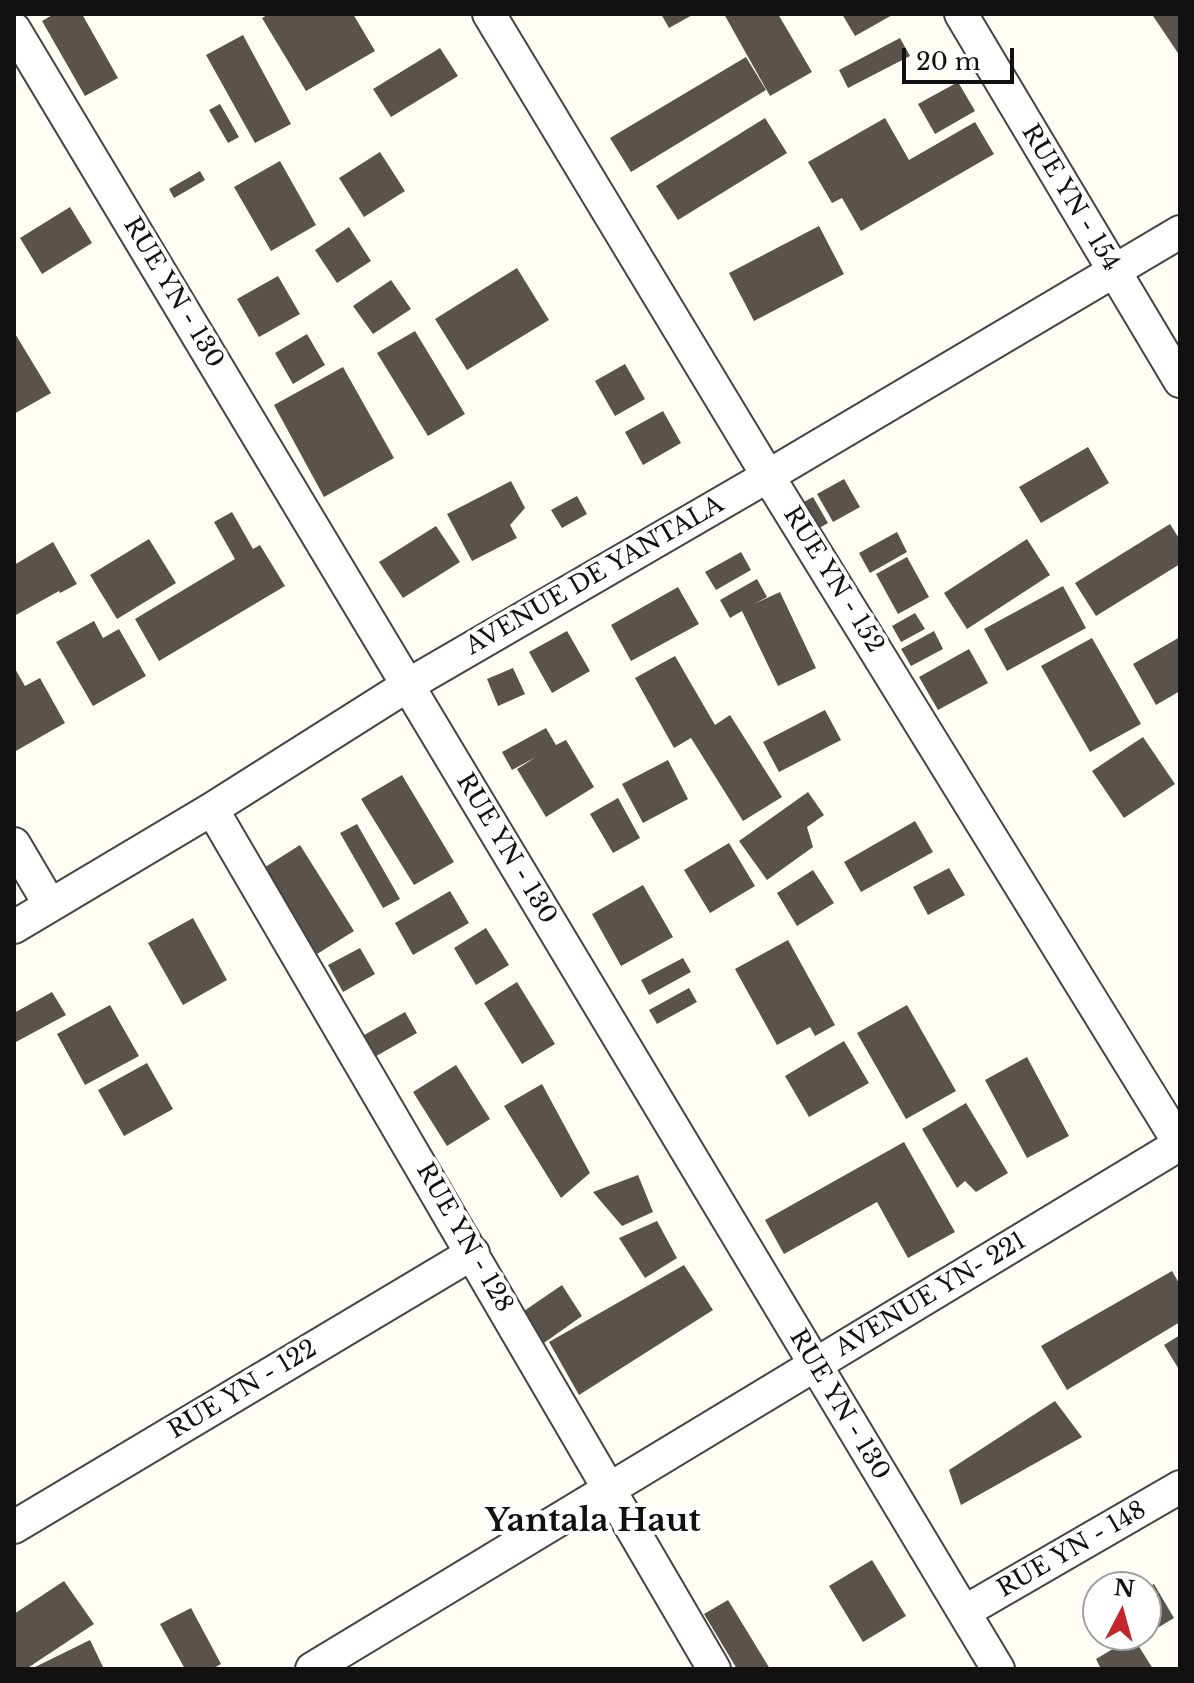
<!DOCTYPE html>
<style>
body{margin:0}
#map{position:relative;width:1194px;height:1683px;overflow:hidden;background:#fffdf5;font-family:"Libre Baskerville",serif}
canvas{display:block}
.frame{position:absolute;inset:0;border:16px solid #111;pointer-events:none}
.north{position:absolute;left:1082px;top:1571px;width:80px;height:80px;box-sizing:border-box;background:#fff;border:2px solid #a0a0a0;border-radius:50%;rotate:6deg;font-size:22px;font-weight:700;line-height:32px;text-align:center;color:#111}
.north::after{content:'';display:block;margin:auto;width:28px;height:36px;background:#c4262e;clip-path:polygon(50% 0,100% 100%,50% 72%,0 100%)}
.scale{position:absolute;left:902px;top:48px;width:112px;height:36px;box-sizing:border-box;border:4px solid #111;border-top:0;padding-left:10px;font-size:24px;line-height:28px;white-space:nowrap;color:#111;-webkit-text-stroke:6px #fff;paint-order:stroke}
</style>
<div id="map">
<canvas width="1194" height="1683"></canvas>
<div class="frame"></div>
<div class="north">N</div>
<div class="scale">20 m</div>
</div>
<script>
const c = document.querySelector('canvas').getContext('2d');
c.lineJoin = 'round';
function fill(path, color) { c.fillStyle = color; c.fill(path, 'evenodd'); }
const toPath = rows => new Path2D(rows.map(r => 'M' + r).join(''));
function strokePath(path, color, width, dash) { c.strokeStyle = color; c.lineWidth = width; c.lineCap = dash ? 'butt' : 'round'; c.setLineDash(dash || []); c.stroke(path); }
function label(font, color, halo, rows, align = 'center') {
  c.font = font + ' "Libre Baskerville",serif'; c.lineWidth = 8; c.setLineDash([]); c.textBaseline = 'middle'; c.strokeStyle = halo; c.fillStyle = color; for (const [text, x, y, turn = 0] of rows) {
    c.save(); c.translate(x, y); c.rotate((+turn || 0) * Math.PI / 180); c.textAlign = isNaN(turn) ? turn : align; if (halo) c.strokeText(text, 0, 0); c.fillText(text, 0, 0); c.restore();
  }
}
const building = toPath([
 [54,14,82,14,118,78,85,96,42,21],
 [269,14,353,14,375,51,306,91,262,18],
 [661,14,694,14,669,28],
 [724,14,778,14,812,72,770,96],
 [842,14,894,14,855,36],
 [1157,14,1180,14,1180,56,1153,16],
 [243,35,291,124,255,143,206,55],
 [900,38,910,56,848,88,839,70],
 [440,48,458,76,391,117,373,89],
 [746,57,766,90,631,172,610,138],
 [958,82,975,111,935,134,918,104],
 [220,104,239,137,228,143,209,110],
 [765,118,787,153,678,220,656,186],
 [885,118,909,160,975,122,994,154,861,231,842,198,832,203,808,162],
 [380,152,405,191,364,217,339,178],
 [280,161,316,225,271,251,234,187],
 [200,171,205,180,174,198,169,189],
 [70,207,92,243,42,274,20,238],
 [819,226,844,274,754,321,729,273],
 [349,227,371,261,337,283,315,250],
 [517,268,549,320,467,370,435,319],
 [278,276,300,314,259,337,237,299],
 [391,280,411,309,373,334,353,306],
 [415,331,465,414,428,436,377,353],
 [14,332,51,393,14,414],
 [307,334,325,365,293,384,275,353],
 [625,364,645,399,615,416,595,381],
 [343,367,394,458,324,497,274,405],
 [663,411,681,443,643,465,625,432],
 [1088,447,1109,483,1041,523,1019,487],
 [844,479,860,507,833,522,817,494],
 [511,481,525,508,510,525,517,538,472,561,447,514],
 [577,496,587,514,562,528,551,510],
 [813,497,828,523,816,530,802,503],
 [232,512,253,549,260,545,285,586,159,661,135,619,235,559,214,522],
 [1170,524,1180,540,1180,564,1096,616,1075,583],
 [436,526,460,562,403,598,379,562],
 [897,532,907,552,870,573,859,553],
 [149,539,176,583,117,619,90,575],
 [1027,539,1050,575,967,629,944,593],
 [53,542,77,584,60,593,59,591,14,616,14,565],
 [741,552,751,570,716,590,705,572],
 [907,557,929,597,898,614,876,574],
 [757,579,767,597,754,604,780,592,816,668,778,686,742,611,730,618,720,600],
 [1063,586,1086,628,1007,671,984,629],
 [678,587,699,624,631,661,611,625],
 [915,613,925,629,901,642,892,626],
 [94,621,103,638,119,629,146,676,93,706,56,642],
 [567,631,590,671,552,693,529,652],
 [934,631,943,649,911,666,901,649],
 [1180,637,1180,691,1156,705,1133,664],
 [1092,638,1141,724,1090,752,1041,666],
 [969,649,988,683,938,710,919,677],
 [675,656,715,725,730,715,782,797,743,821,691,738,674,748,635,678],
 [14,667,25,686,40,678,65,723,14,752],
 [513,668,525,694,498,706,487,679],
 [825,710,841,740,779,772,763,742],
 [546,728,556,745,566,740,594,787,546,817,517,769,536,757,512,770,502,752],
 [1143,737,1175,784,1124,818,1092,771],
 [668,760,688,799,643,823,622,784],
 [402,775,454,862,414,885,361,799],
 [808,792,824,815,807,827,813,847,767,880,739,841],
 [618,798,640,838,613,853,590,814],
 [915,821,933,852,861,892,844,862],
 [357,824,400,899,383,908,340,833],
 [729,843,755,886,710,913,684,870],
 [300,845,354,931,317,954,262,869],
 [949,868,965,895,928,915,913,887],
 [813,870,834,903,797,926,777,893],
 [643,885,673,937,621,966,592,914],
 [450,891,469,923,413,955,395,923],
 [193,918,227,980,183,1005,148,943],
 [486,928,509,965,476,985,454,948],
 [788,940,835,1025,815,1036,810,1027,777,1045,735,969],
 [360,948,375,974,343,992,328,965],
 [683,958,691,972,649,995,641,980],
 [517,982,555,1044,522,1064,484,1003],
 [689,988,697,1002,657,1024,649,1010],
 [52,992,66,1015,14,1043,14,1013],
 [110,1005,139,1056,85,1085,57,1034],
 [907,1005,956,1091,906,1119,857,1033],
 [405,1012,417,1033,362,1064,350,1043],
 [844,1041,869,1083,809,1117,785,1076],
 [1027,1057,1069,1136,1027,1158,985,1080],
 [147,1063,173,1109,124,1136,98,1090],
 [456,1065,490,1119,447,1146,413,1092],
 [542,1084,590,1173,561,1198,504,1106],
 [966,1103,1008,1173,976,1192,965,1181,957,1188,922,1129],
 [904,1142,955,1232,908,1258,877,1202,784,1254,765,1220],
 [638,1175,653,1212,622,1226,593,1192],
 [657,1221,677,1258,645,1278,619,1238],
 [684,1265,713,1310,579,1395,549,1342],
 [1172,1271,1180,1285,1180,1322,1067,1390,1041,1346],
 [562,1285,582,1316,541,1345,524,1311],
 [1180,1335,1180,1371,1164,1345],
 [1055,1401,1082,1437,961,1505,949,1470],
 [872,1560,906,1616,863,1642,829,1586],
 [64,1581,94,1624,26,1669,14,1669,14,1614],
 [1154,1584,1174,1618,1146,1635,1146,1588],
 [728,1600,770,1669,737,1669,704,1614],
 [191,1608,221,1664,212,1669,185,1669,160,1624],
 [1133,1637,1153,1669,1101,1669,1096,1659],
 [90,1640,104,1669,31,1669]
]);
const minor = toPath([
 [489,14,768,476,1180,1144],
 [961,14,1180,381],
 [14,29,998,1669],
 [212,809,714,1669],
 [14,844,50,905],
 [14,927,212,809,408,685,768,476,1180,232],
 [14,1527,473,1253],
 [964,1612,1180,1487],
 [312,1669,1180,1144]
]);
const streetNames = [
 ["RUE YN - 154",1070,198,59],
 ["RUE YN - 130",173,293,59],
 ["AVENUE DE YANTALA",595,576,-30],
 ["RUE YN - 152",833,580,58],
 ["RUE YN - 130",506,849,59],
 ["RUE YN - 128",464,1238,60],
 ["AVENUE YN- 221",931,1295,-31],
 ["RUE YN - 122",243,1390,-31],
 ["RUE YN - 130",839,1405,59],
 ["RUE YN - 148",1072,1550,-30]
];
const districtNames = [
 ["Yantala Haut",593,1522]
];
fill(building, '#5a524d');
strokePath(minor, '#444', 36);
strokePath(minor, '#fff', 32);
label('24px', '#111', '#fff', streetNames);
label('bold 32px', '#111', '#fff', districtNames);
</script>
